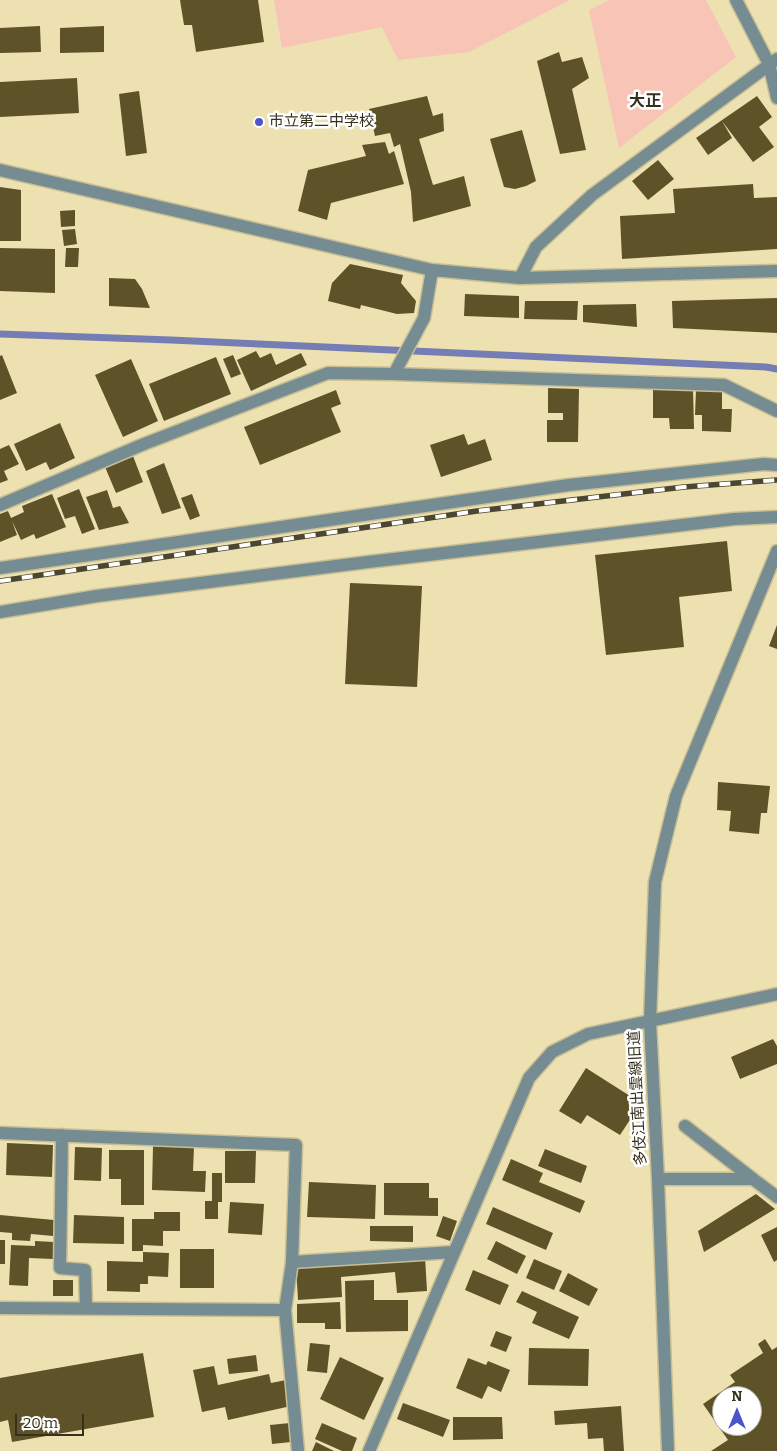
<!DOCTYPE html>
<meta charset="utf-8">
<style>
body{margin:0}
#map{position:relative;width:777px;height:1451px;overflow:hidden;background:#ede1b2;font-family:Bitter,serif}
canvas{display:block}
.north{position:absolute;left:712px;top:1386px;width:50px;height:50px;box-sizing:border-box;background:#fff;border:1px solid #afada5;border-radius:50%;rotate:0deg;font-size:14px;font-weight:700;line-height:20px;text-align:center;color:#36311e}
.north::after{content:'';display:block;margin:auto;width:18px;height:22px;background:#4c54ca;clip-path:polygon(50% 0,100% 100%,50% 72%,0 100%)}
.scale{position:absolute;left:15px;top:1414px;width:69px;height:22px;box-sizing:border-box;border:2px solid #36311e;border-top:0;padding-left:6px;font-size:15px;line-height:18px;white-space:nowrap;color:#36311e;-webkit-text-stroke:4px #fff;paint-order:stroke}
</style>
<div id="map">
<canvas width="777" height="1451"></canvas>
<div class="north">N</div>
<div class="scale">20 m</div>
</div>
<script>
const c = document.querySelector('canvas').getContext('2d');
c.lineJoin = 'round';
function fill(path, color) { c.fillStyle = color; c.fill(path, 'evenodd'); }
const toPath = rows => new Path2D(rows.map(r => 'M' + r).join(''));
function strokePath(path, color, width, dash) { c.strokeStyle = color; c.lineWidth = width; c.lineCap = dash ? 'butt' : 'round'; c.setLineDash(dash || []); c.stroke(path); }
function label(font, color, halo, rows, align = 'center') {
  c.font = font + ' Bitter,"Noto Sans JP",serif'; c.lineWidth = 5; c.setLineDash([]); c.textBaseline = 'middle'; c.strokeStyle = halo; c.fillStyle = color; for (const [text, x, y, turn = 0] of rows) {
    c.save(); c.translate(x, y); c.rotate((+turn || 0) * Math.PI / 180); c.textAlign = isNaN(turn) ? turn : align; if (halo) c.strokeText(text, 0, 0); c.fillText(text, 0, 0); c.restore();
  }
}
const green = toPath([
 [274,0,570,0,469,52,398,60,382,27,282,48],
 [609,0,706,0,736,57,619,148,589,10]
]);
const stream = toPath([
 [0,334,171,340,766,367,777,369]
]);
const building = toPath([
 [180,0,258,0,264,42,196,52,192,25,184,25],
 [40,26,41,52,0,53,0,28],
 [104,26,104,52,60,53,60,28],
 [559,52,562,62,582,57,589,78,572,89,586,150,560,154,537,61],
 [77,78,79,113,0,117,0,82],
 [139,91,147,153,126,156,119,94],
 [427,96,433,116,443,113,444,131,419,139,433,185,464,176,471,206,413,222,411,192,400,144,394,147,390,133,375,136,369,109],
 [757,96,772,117,759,127,774,147,753,162,722,121,732,138,708,155,696,138],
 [522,130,536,181,526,186,515,189,504,187,490,139],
 [385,142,389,154,394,151,404,184,331,203,327,220,298,211,308,170,366,156,362,145],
 [658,160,674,179,648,200,632,181],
 [753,184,754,198,777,197,777,249,622,259,620,216,675,213,673,189],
 [0,187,21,190,21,241,0,241],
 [75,210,75,226,61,227,60,211],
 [75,229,77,244,64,246,62,230],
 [0,248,55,249,55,293,0,291],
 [66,248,79,248,78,267,65,267],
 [350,264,403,275,401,283,416,301,414,313,397,314,361,305,360,309,328,301,332,283],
 [109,278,135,279,142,289,150,308,109,306],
 [465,294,519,296,519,318,464,316],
 [777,298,777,333,673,328,672,301],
 [525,301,578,301,577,320,524,319],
 [636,304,637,327,583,322,583,305],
 [256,351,260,358,271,353,276,365,301,353,307,365,251,391,237,360],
 [2,355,17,393,0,400,0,356],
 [233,355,241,374,231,378,223,359],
 [216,357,231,394,164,421,149,384],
 [131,359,158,421,123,437,95,375],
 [548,388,579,389,578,442,547,442,547,420,563,420,563,413,548,413],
 [653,389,693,389,694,429,670,429,669,418,653,418],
 [336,390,341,404,331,408,341,432,260,465,244,427],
 [696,390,722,391,722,409,732,409,731,432,702,431,702,415,695,415],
 [60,423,75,458,50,470,46,462,26,471,14,444],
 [464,434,468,445,485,439,492,460,441,477,430,445],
 [9,445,19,464,4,471,8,480,0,483,0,449],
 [133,456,143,482,116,493,105,467],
 [164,463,181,508,162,514,146,471],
 [79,489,95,529,82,534,75,516,65,519,57,498],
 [107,490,113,508,120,506,129,523,99,530,86,497],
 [52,494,66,527,36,539,34,534,21,540,12,521,17,535,0,542,0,514,8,511,11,518,24,512,22,506],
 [192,494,200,516,190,520,181,498],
 [727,541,732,591,679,597,684,647,606,655,595,555],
 [350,583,422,586,417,687,345,684],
 [777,625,777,649,769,646],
 [718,782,770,786,767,813,761,813,759,834,729,831,731,811,717,810],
 [773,1039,777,1046,777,1064,740,1079,731,1057],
 [586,1068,641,1103,620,1135,587,1115,581,1124,559,1111],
 [7,1143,53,1145,52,1177,6,1175],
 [153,1146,194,1147,193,1171,206,1171,205,1192,152,1190],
 [75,1147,102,1148,101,1181,74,1180],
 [545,1149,587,1166,581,1183,538,1166],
 [109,1150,144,1150,144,1205,121,1205,121,1179,109,1179],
 [225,1151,256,1151,255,1183,225,1183],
 [511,1159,543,1173,539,1182,585,1201,580,1213,502,1180],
 [212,1173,222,1173,222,1202,218,1202,218,1219,205,1219,205,1201,212,1201],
 [309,1182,376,1185,375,1219,307,1217],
 [384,1183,429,1183,429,1198,438,1198,438,1216,384,1215],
 [756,1194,775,1209,704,1252,698,1231],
 [230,1202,264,1204,262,1235,228,1233],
 [493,1207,553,1233,546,1250,486,1224],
 [154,1212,180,1212,180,1231,163,1231,163,1246,143,1245,143,1251,132,1251,132,1219,154,1219],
 [0,1215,54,1220,53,1236,31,1234,30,1241,12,1240,12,1233,0,1232],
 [74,1215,124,1217,124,1244,73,1243],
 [443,1216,457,1221,450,1241,436,1236],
 [370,1226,413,1226,413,1242,370,1241],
 [777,1227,777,1260,774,1262,761,1235],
 [0,1240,5,1240,5,1264,0,1264],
 [35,1241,54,1242,53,1259,29,1258,28,1286,9,1285,11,1245,35,1246],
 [496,1241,526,1256,517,1274,487,1259],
 [180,1249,214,1249,214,1288,180,1288],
 [143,1252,169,1253,168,1277,148,1276,148,1284,140,1284,140,1292,107,1291,107,1261,143,1262],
 [425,1257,427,1291,397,1293,395,1272,341,1277,342,1297,298,1300,296,1266],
 [534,1259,562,1271,554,1290,526,1278],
 [473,1270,509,1285,500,1305,465,1290],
 [568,1273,598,1289,589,1306,559,1291],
 [53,1280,73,1280,73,1296,53,1296],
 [374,1280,374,1300,408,1300,408,1331,346,1332,345,1281],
 [522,1291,579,1317,569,1339,532,1323,537,1312,516,1302],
 [340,1302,341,1329,325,1329,325,1323,297,1323,297,1304],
 [496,1331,512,1337,506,1352,490,1346],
 [765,1339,772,1350,777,1347,777,1451,711,1451,728,1440,703,1404,735,1382,730,1375,763,1353,758,1344],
 [722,1396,752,1396,752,1426,722,1426],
 [310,1343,330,1345,327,1373,307,1371],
 [529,1348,589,1349,588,1386,528,1385],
 [143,1353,154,1417,12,1442,8,1420,0,1422,0,1378],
 [256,1355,258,1371,229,1374,227,1359],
 [340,1357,384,1378,364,1420,320,1399],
 [468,1358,486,1365,488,1361,510,1370,501,1392,488,1386,482,1399,456,1388],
 [214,1366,218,1385,269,1374,271,1383,286,1380,291,1406,228,1420,225,1407,202,1412,193,1370],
 [403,1403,450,1420,443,1437,397,1419],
 [621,1406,624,1451,604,1451,603,1438,588,1439,587,1423,555,1425,554,1411],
 [453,1417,502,1417,503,1439,453,1440],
 [290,1423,291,1442,272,1444,270,1425],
 [322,1423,357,1438,352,1451,342,1451,315,1439],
 [316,1442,334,1451,312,1451]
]);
const minor = toPath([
 [736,0,769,64,777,98],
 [0,170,432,270,520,278,777,271],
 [520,278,536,247,592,195,777,59],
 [394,374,724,385,777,411],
 [0,505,144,444,328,373,394,374,424,318,432,270],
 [0,568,569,485,764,464,777,465],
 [0,612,97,596,368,562,734,519,777,517],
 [685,1126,753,1179],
 [0,1133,296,1145,292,1262,285,1310],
 [62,1135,60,1268,85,1270,86,1308],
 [658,1179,753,1179,777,1197],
 [292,1262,454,1252],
 [0,1308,285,1310,298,1451],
 [369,1451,529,1078,552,1052,588,1034,777,994],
 [668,1451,658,1179,650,1022,655,882,676,796,777,551]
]);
const rail = toPath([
 [0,581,477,511,684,487,777,480]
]);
const markers = [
 [259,122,5,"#4c54ca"]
];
const poiNames = [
 ["市立第二中学校",269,122]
];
const streetNames = [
 ["多伎江南出雲線旧道",638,1098,-93]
];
const neighbourhoodNames = [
 ["大正",645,102]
];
fill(green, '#f7c4b6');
strokePath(stream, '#757eb4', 7);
fill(building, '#5e5328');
strokePath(minor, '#c8be94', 15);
strokePath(minor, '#758c92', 12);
strokePath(rail, '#4c4630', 5.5);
strokePath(rail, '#fff', 4, [11]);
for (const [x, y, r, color] of markers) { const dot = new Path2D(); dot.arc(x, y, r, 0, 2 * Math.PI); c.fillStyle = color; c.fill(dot); strokePath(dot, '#fff', 2); }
label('15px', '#36311e', '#fff', poiNames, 'left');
label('15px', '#36311e', '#fff', streetNames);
label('bold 16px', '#36311e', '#fff', neighbourhoodNames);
</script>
